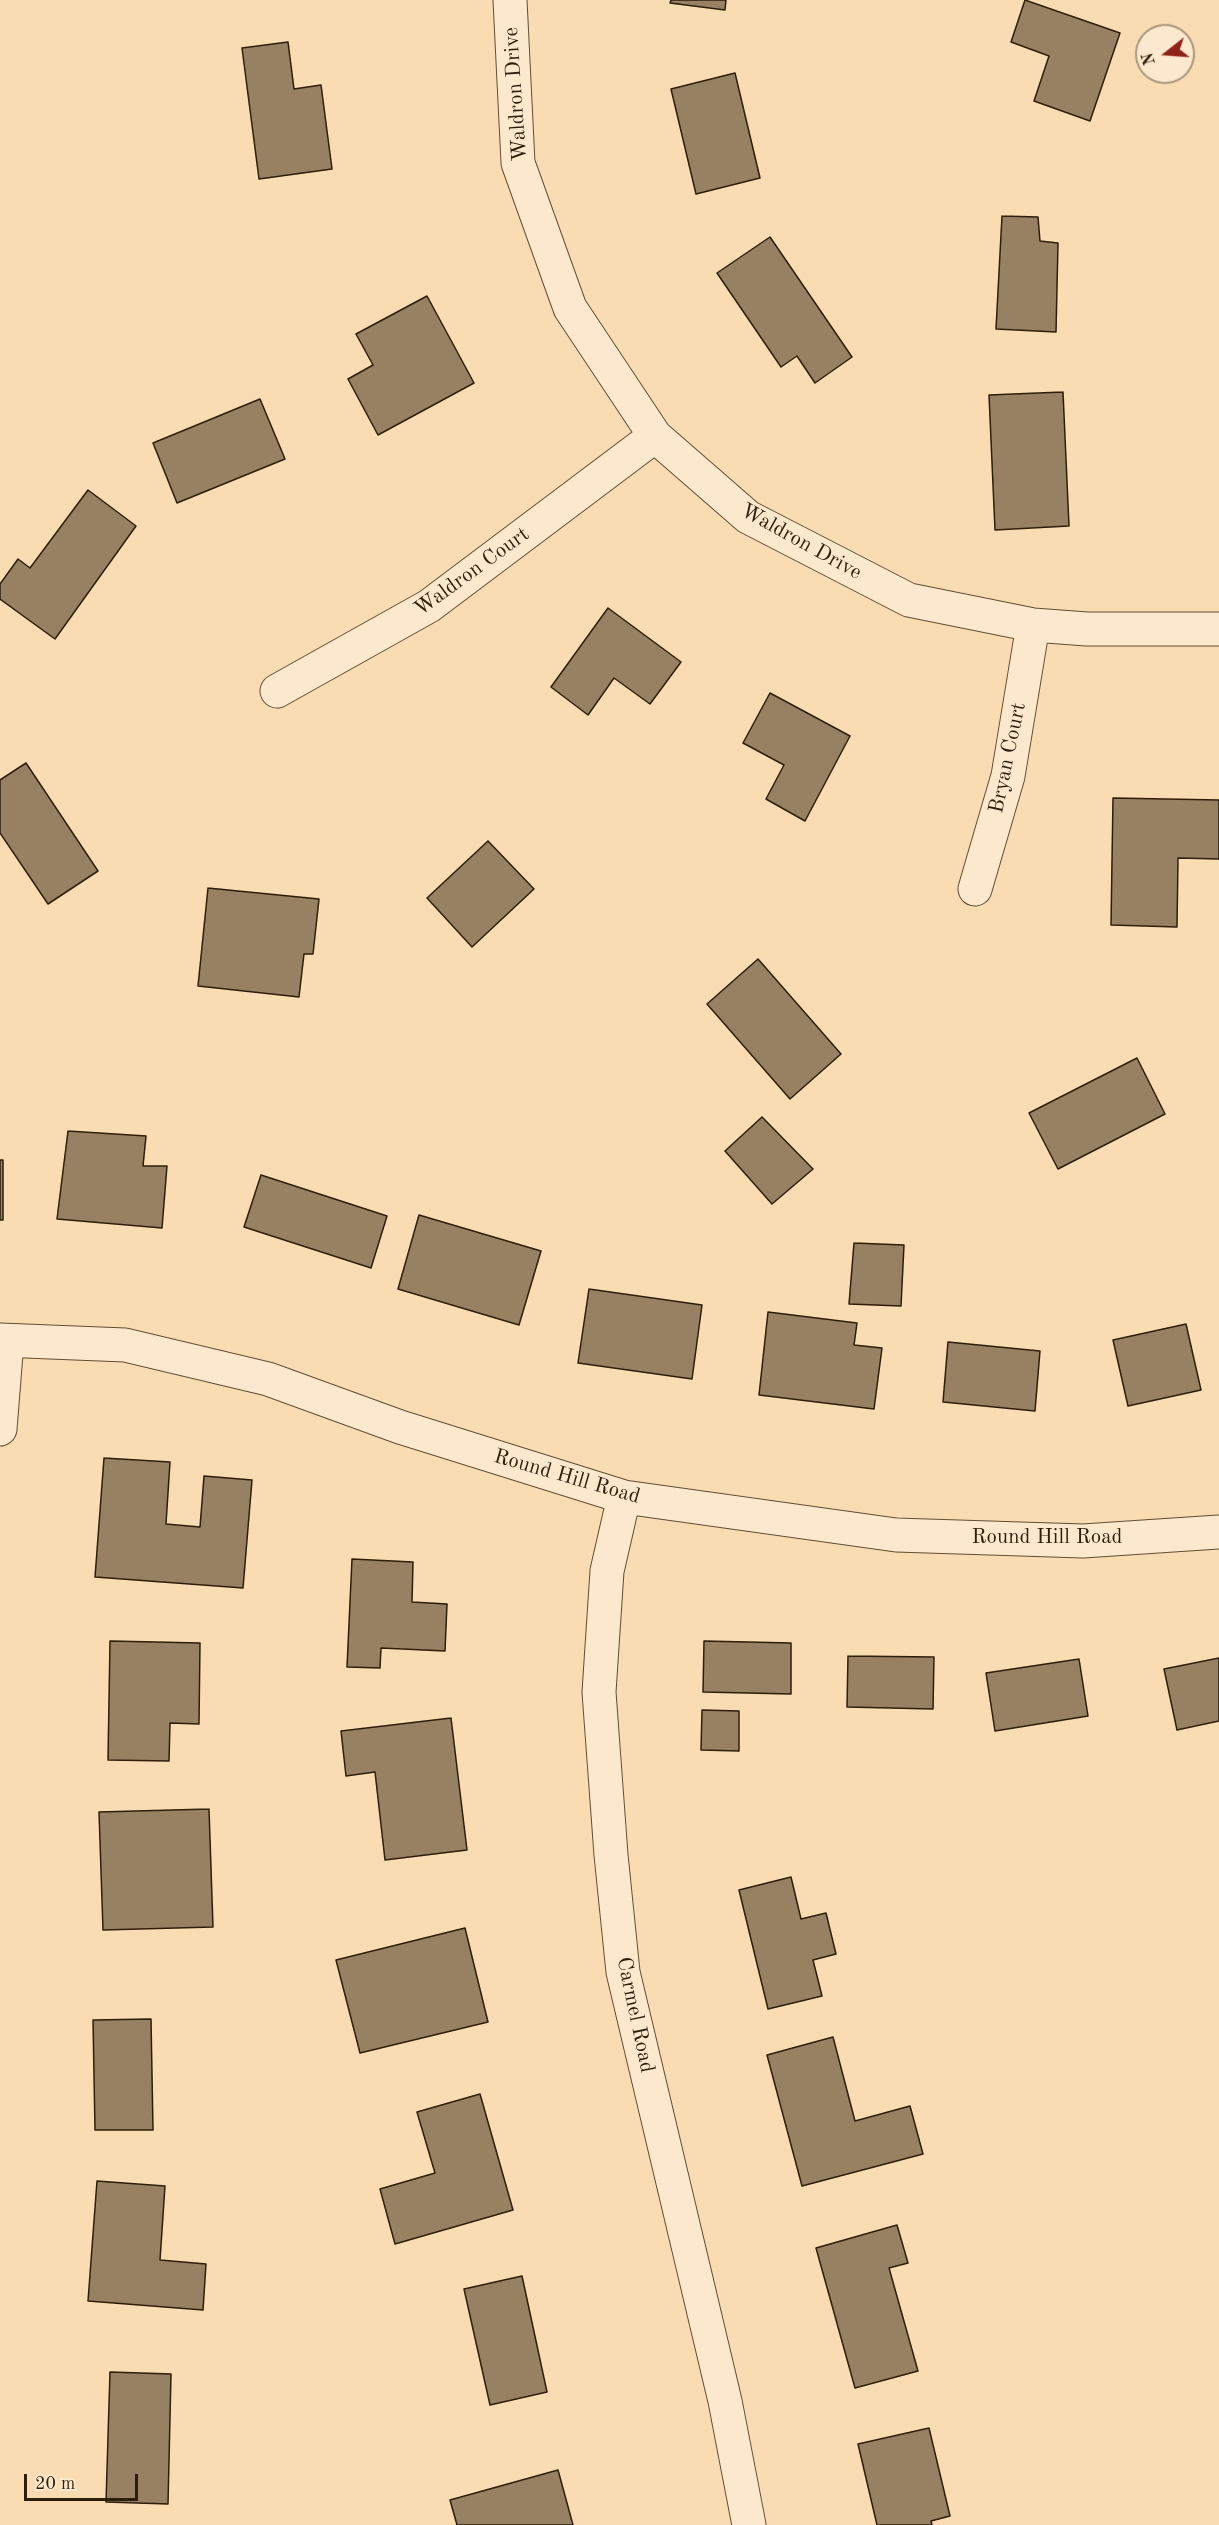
<!DOCTYPE html>
<style>
body{margin:0}
#map{position:relative;width:1219px;height:2525px;overflow:hidden;background:#fadcb2;font-family:"Old Standard TT",serif}
canvas{display:block}
.north{position:absolute;left:1135px;top:24px;width:60px;height:60px;box-sizing:border-box;background:#fce8cd;border:2px solid #a9977f;border-radius:50%;rotate:253deg;font-size:16px;font-weight:700;line-height:24px;text-align:center;color:#2d1e0b}
.north::after{content:'';display:block;margin:auto;width:21px;height:27px;background:#8f2418;clip-path:polygon(50% 0,100% 100%,50% 72%,0 100%)}
.scale{position:absolute;left:24px;top:2474px;width:114px;height:27px;box-sizing:border-box;border:3px solid #2d1e0b;border-top:0;padding-left:8px;font-size:18px;line-height:21px;white-space:nowrap;color:#2d1e0b;-webkit-text-stroke:4px #fce8cd;paint-order:stroke}
</style>
<div id="map">
<canvas width="1219" height="2525"></canvas>
<div class="north">N</div>
<div class="scale">20 m</div>
</div>
<script>
const c = document.querySelector('canvas').getContext('2d');
c.lineJoin = 'round';
function fill(path, color) { c.fillStyle = color; c.fill(path, 'evenodd'); }
const toPath = rows => new Path2D(rows.map(r => 'M' + r).join(''));
function strokePath(path, color, width, dash) { c.strokeStyle = color; c.lineWidth = width; c.lineCap = dash ? 'butt' : 'round'; c.setLineDash(dash || []); c.stroke(path); }
function label(font, color, halo, rows, align = 'center') {
  c.font = font + ' "Old Standard TT",serif'; c.lineWidth = 4.5; c.setLineDash([]); c.textBaseline = 'middle'; c.strokeStyle = halo; c.fillStyle = color; for (const [text, x, y, turn = 0] of rows) {
    c.save(); c.translate(x, y); c.rotate((+turn || 0) * Math.PI / 180); c.textAlign = isNaN(turn) ? turn : align; if (halo) c.strokeText(text, 0, 0); c.fillText(text, 0, 0); c.restore();
  }
}
const building = toPath([
 [671,0,726,0,725,10,670,3,671,0],
 [1025,0,1120,33,1090,121,1034,101,1049,56,1011,42,1025,0],
 [288,42,294,89,321,85,332,169,259,179,242,48,288,42],
 [735,73,760,178,696,194,671,89,735,73],
 [1002,216,1038,217,1040,241,1058,243,1056,332,996,329,1002,216],
 [770,237,852,357,815,383,797,356,781,367,717,273,770,237],
 [427,296,474,383,378,435,348,379,373,365,356,334,427,296],
 [1063,392,1069,526,995,530,989,395,1063,392],
 [260,399,285,459,177,503,153,443,260,399],
 [88,490,136,526,55,639,0,599,0,584,18,559,30,568,88,490],
 [608,608,681,662,650,704,614,678,588,715,551,687,608,608],
 [770,693,850,736,805,821,766,799,784,765,743,743,770,693],
 [26,763,98,871,48,904,0,833,0,780,26,763],
 [1113,798,1219,800,1219,859,1178,858,1177,927,1111,925,1113,798],
 [488,841,534,889,472,947,427,898,488,841],
 [208,888,319,899,313,954,304,954,299,997,198,986,208,888],
 [758,959,841,1054,790,1099,707,1004,758,959],
 [1137,1058,1165,1114,1058,1169,1029,1113,1137,1058],
 [762,1117,813,1169,772,1204,725,1151,762,1117],
 [68,1131,146,1136,143,1166,167,1166,162,1228,57,1219,68,1131],
 [0,1160,3,1160,3,1220,0,1220,0,1160],
 [261,1175,387,1216,371,1268,244,1227,261,1175],
 [419,1215,541,1251,519,1325,398,1289,419,1215],
 [854,1243,904,1245,901,1306,849,1304,854,1243],
 [589,1289,702,1305,692,1379,578,1363,589,1289],
 [768,1312,857,1323,854,1345,882,1348,874,1409,759,1395,768,1312],
 [1186,1324,1201,1390,1128,1406,1113,1340,1186,1324],
 [948,1342,1040,1351,1035,1411,943,1402,948,1342],
 [104,1458,170,1462,166,1524,200,1527,204,1476,252,1480,243,1588,95,1577,104,1458],
 [352,1559,413,1562,412,1602,447,1604,445,1651,381,1648,380,1668,347,1667,352,1559],
 [110,1641,200,1643,199,1724,170,1723,169,1761,108,1760,110,1641],
 [704,1641,791,1643,791,1694,703,1692,704,1641],
 [848,1656,934,1657,933,1709,847,1707,848,1656],
 [1219,1658,1219,1721,1177,1730,1164,1669,1219,1658],
 [1079,1659,1088,1716,995,1731,986,1673,1079,1659],
 [702,1710,739,1711,739,1751,701,1750,702,1710],
 [451,1718,467,1850,385,1860,375,1772,346,1776,341,1731,451,1718],
 [209,1809,213,1927,103,1930,99,1812,209,1809],
 [791,1877,801,1919,826,1913,836,1954,813,1960,822,1996,768,2009,739,1890,791,1877],
 [465,1928,488,2022,360,2053,336,1960,465,1928],
 [151,2019,153,2130,95,2130,93,2020,151,2019],
 [833,2037,855,2121,910,2106,923,2154,802,2186,767,2055,833,2037],
 [480,2094,513,2210,395,2244,380,2189,435,2173,417,2112,480,2094],
 [97,2181,165,2186,160,2260,206,2264,203,2310,88,2301,97,2181],
 [897,2225,908,2263,889,2268,918,2371,855,2388,816,2248,897,2225],
 [522,2276,547,2392,490,2405,464,2289,522,2276],
 [110,2372,171,2374,168,2504,106,2502,110,2372],
 [929,2428,950,2516,931,2521,932,2525,877,2525,858,2444,929,2428],
 [558,2470,573,2525,457,2525,450,2500,558,2470]
]);
const street = toPath([
 [510,0,518,163,570,308,655,436,748,517,909,600,1033,625,1087,629,1219,629],
 [277,691,429,606,655,436],
 [975,889,1008,776,1033,625],
 [0,1340,125,1345,268,1379,400,1427,624,1497,896,1535,1083,1541,1219,1532],
 [0,1429,7,1341],
 [624,1497,607,1571,599,1692,611,1855,623,1972,725,2401,749,2525]
]);
const streetNames = [
 ["Waldron Drive",516,94,-94],
 ["Waldron Drive",801,542,29],
 ["Waldron Court",472,572,-36],
 ["Bryan Court",1008,758,-78],
 ["Round Hill Road",567,1477,16],
 ["Round Hill Road",1047,1537],
 ["Carmel Road",635,2015,78]
];
fill(building, '#988162');
strokePath(building, '#2d1e0b', 1.5);
strokePath(street, '#604e35', 35);
strokePath(street, '#fce8cd', 33);
label('21px', '#2d1e0b', '#fce8cd', streetNames);
</script>
